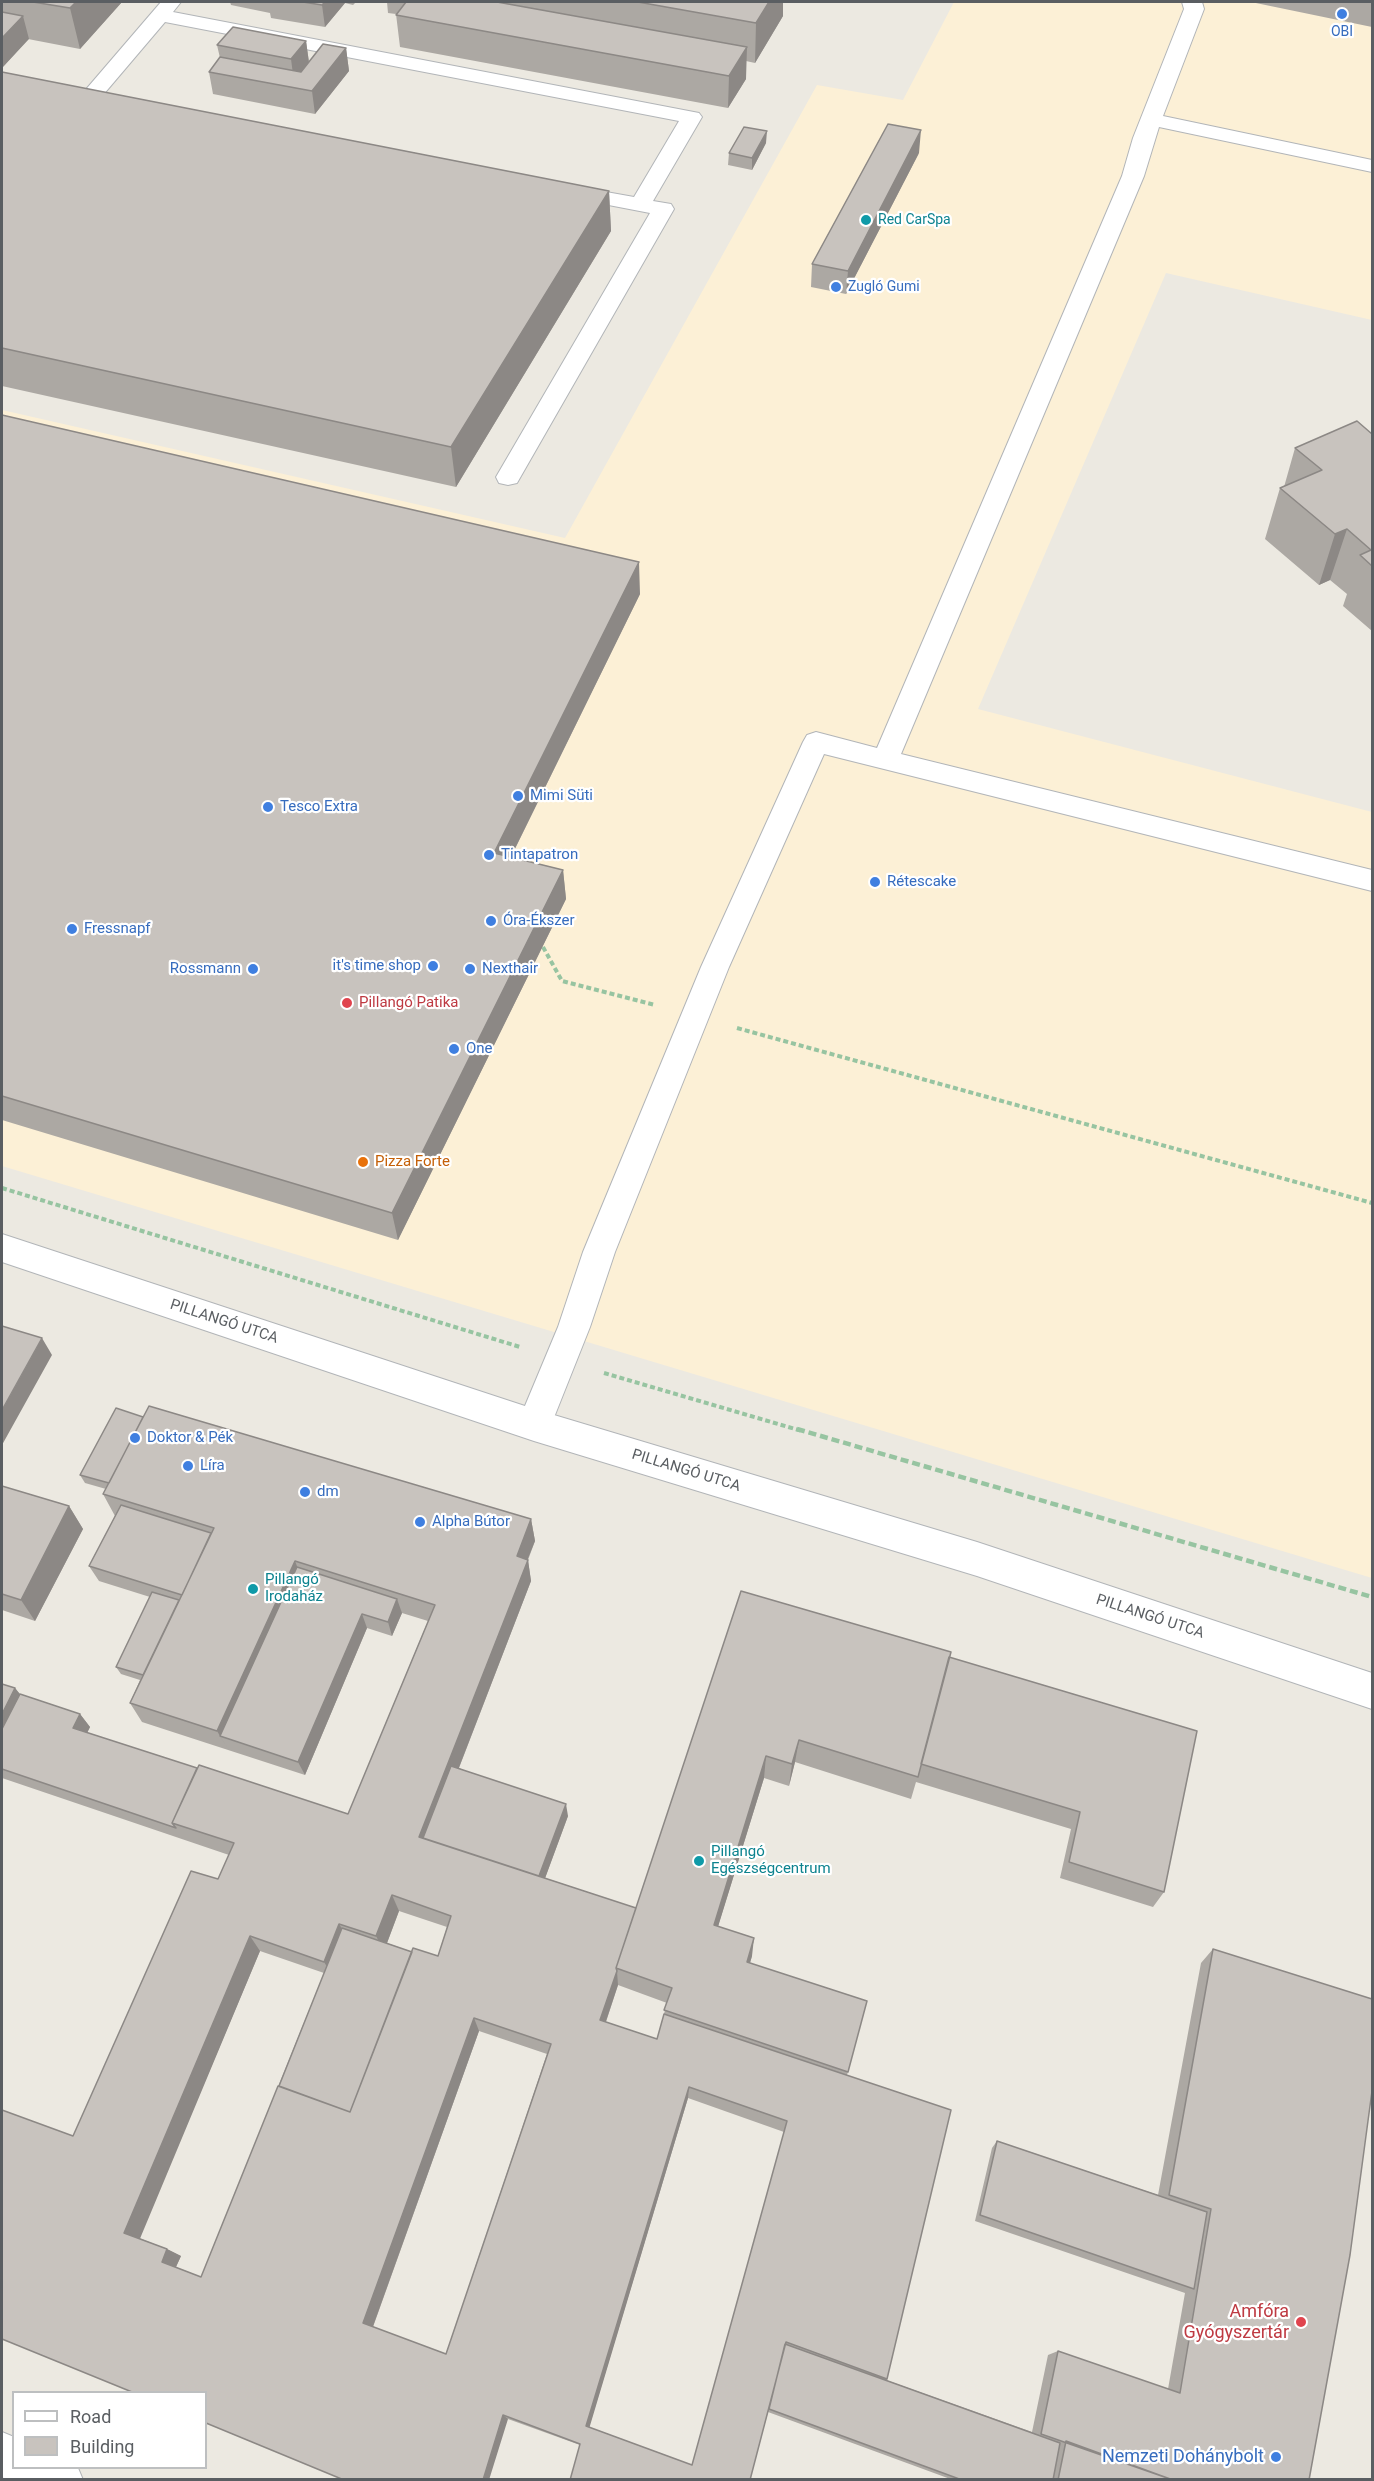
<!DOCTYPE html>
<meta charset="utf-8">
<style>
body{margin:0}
#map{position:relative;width:1374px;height:2481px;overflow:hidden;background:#ece9e1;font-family:Roboto,sans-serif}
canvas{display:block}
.frame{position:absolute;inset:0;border:3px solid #5a5e62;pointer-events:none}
.legend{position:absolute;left:12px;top:2391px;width:195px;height:78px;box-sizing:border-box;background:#fff;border:2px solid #bdbfc0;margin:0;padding:8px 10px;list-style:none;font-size:18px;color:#5a5e62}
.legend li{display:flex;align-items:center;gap:12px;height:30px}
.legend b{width:30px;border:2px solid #bdbfc0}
</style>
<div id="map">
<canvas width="1374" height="2481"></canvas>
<div class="frame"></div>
<ul class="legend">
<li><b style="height:8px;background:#fff"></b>Road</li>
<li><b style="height:16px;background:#c8c3be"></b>Building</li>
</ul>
</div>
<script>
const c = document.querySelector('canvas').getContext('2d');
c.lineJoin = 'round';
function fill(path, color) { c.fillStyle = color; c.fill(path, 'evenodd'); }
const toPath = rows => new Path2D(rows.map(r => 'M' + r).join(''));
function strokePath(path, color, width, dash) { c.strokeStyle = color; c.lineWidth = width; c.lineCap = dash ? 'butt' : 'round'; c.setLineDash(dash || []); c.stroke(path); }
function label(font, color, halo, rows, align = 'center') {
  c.font = font + ' Roboto,sans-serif'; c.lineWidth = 4.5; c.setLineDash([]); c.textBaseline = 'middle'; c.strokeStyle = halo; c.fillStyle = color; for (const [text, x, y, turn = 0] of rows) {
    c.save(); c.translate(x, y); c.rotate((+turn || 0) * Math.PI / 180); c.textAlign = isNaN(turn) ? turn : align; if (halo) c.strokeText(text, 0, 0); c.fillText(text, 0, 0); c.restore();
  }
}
const commercial = toPath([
 [954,2,1372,2,1372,320,1166,273,978,709,1372,812,1372,1578,2,1166,2,410,565,538,817,85,903,100]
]);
const pathFar1 = toPath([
 [543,947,562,981,655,1005],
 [737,1028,1372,1203],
 [2,1188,520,1347],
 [604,1373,802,1431]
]);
const path = toPath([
 [797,1429,1372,1597]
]);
const lane = toPath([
 [161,2,181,2,173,12,699,113,702,117,653,201,671,204,674,209,517,483,508,485,499,483,496,477,650,213,567,197,559,196,556,191,559,186,567,185,634,197,679,121,165,22,103,95,127,100,130,104,127,108,120,110,82,102,79,98,82,94,161,2],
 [1182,2,1202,2,1204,9,1163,116,1372,160,1372,172,1159,127,1144,176,901,754,1372,870,1372,891,824,754,729,967,615,1252,590,1327,551,1425,546,1436,534,1440,522,1436,517,1425,558,1327,583,1252,701,967,803,742,807,735,816,732,877,748,1122,176,1133,138,1184,9,1182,2]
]);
const street = toPath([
 [2,1234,534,1409,977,1542,1372,1673,1372,1709,977,1576,534,1441,2,1262,2,1234],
 [2,2432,14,2437,14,2468,78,2468,83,2480,7,2480,2,2477,2,2432]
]);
const wall = toPath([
 [2,2,122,2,80,49,28,39,2,68],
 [230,2,356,2,353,5,345,3,325,27,271,18,270,13,231,5],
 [387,2,783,2,783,16,755,63,746,61,746,79,728,108,400,47,396,14,388,13],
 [1251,2,1372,2,1372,27],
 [306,41,309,62,346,48,349,71,315,114,213,94,209,72,220,58,217,45],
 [2,72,609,191,611,231,456,487,2,386],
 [766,143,752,170,728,165,729,153],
 [919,153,846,294,811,287,812,264],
 [2,415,640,594,511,857,563,870,566,899,398,1240,2,1120],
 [1372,434,1372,631,1343,606,1347,594,1330,580,1319,585,1265,539,1280,488,1284,487,1295,448],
 [143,1417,531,1519,535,1541,528,1560,531,1581,459,1768,568,1816,545,1878,636,1908,741,1591,949,1657,1164,1892,1153,1907,1060,1878,1071,1829,916,1782,911,1799,795,1762,789,1786,764,1778,718,1926,752,1956,750,1963,867,2001,847,2075,887,2379,886,2380,1032,2432,1048,2355,1058,2351,1168,2389,1185,2293,975,2221,992,2148,997,2141,1158,2195,1201,1963,1213,1949,1309,2480,953,2480,768,2412,750,2480,580,2445,508,2419,206,2423,73,2136,218,1879,229,1855,2,1778,2,1684,15,1688,20,1694,80,1714,90,1727,87,1733,197,1768,348,1814,428,1621,402,1613,392,1636,367,1628,305,1775,142,1722,130,1703,140,1680,121,1674,116,1667,150,1597,99,1581,89,1566,115,1516,103,1494,106,1489,85,1483,80,1475],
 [399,1911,447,1927,438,1956,412,1952,387,1943],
 [260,1951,324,1973,201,2277,176,2267,181,2256,167,2249,139,2238],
 [618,1985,667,2003,657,2039,606,2022],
 [479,2031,547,2054,446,2354,373,2327],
 [688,2098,784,2132,692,2465,589,2427],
 [2,1486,69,1506,83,1529,35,1621,2,1610]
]);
const shadedWall = toPath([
 [76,2,122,2,80,49,70,8],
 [325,2,344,2,345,3,325,27,322,5],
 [769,2,783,2,783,16,755,63,756,23],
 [23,16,29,39,2,68,2,38],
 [306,41,309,63,294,82,291,59],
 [747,47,746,79,728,108,729,76],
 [346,48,349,71,315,114,312,91],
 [921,130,919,153,846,294,848,271],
 [767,131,766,143,752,170,752,158],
 [609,191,611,231,456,487,451,447],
 [1347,529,1330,580,1319,585,1335,534],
 [639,562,640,594,498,883,494,853],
 [563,870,566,899,398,1240,392,1213],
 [42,1338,52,1355,2,1445,2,1410],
 [69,1506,83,1529,35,1621,21,1600],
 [531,1519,535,1541,520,1578,517,1556],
 [528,1560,531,1581,429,1845,419,1837],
 [295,1561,303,1582,220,1736,228,1749,217,1731],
 [397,1599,402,1613,392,1636,388,1622],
 [362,1614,367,1628,305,1775,298,1762],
 [15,1688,30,1707,2,1764,2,1714],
 [80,1714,90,1727,83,1741,73,1728],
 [799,1740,795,1762,789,1786,792,1764],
 [766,1756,764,1778,713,1943,714,1925],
 [566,1804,568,1816,540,1892,537,1881],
 [392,1895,399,1911,384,1951,376,1936],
 [339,1924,348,1938,333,1976,324,1962],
 [250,1936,260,1951,139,2241,124,2233],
 [754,1938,752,1956,745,1979,747,1962],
 [617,1971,618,1985,602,2033,600,2020],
 [474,2018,479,2031,372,2329,363,2323],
 [689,2087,688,2098,589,2429,586,2426],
 [167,2249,181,2256,175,2269,162,2262],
 [503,2415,508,2419,489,2480,483,2480]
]);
const building = toPath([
 [33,2,76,2,70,8,33,2],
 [303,2,325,2,322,5,303,2],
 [406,2,497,2,747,47,729,76,396,15,406,2],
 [638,2,769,2,756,23,638,2],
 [2,12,23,16,2,38,2,12],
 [233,27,306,41,291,59,217,45,233,27],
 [323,44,346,48,312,91,209,72,220,57,301,72,323,44],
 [2,72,609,191,451,447,2,348,2,72],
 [888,124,921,130,848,271,812,264,888,124],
 [744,127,767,131,752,158,729,153,744,127],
 [2,415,639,562,494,853,563,870,392,1213,2,1096,2,415],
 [1357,421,1372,434,1372,566,1360,555,1371,550,1347,529,1335,534,1280,488,1322,470,1295,448,1357,421],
 [2,1326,42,1338,2,1410,2,1326],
 [149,1406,531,1519,517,1556,528,1560,419,1837,636,1908,616,1968,617,1971,600,2020,657,2039,664,2014,951,2110,887,2379,786,2342,750,2480,570,2480,580,2444,503,2415,483,2480,344,2480,206,2423,206,2392,132,2392,2,2339,2,2110,73,2136,191,1871,218,1879,234,1843,172,1823,199,1765,348,1814,435,1605,295,1561,217,1731,130,1703,214,1528,103,1494,149,1406],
 [392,1895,451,1916,438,1956,413,1948,350,2112,278,2086,201,2277,162,2262,167,2249,124,2233,250,1936,324,1962,339,1924,376,1936,392,1895],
 [474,2018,551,2044,446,2354,363,2323,474,2018],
 [689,2087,787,2121,692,2465,586,2426,689,2087],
 [116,1408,143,1417,109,1483,80,1475,116,1408],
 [2,1486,69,1506,21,1600,2,1594,2,1486],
 [121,1505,211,1533,182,1595,89,1566,121,1505],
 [297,1567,397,1599,388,1622,362,1614,298,1762,220,1736,297,1567],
 [741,1591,951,1652,918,1777,799,1740,792,1764,766,1756,714,1925,754,1938,747,1962,867,2001,848,2072,664,2010,672,1988,616,1968,741,1591],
 [152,1592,179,1600,143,1675,116,1667,152,1592],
 [949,1657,1197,1731,1164,1892,1069,1862,1080,1812,921,1764,949,1657],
 [2,1684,15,1688,2,1714,2,1684],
 [20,1694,80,1714,73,1728,197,1768,172,1823,176,1828,2,1769,2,1729,20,1694],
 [451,1766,566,1804,539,1876,423,1838,451,1766],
 [342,1928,412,1952,350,2112,279,2086,342,1928],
 [1213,1949,1372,1999,1372,2091,1350,2255,1309,2480,1173,2480,1041,2434,1058,2351,1180,2393,1211,2209,1169,2195,1213,1949],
 [997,2141,1207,2212,1194,2289,980,2215,997,2141],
 [785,2344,1060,2443,1053,2480,962,2480,769,2409,785,2344],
 [1066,2441,1173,2480,1058,2480,1066,2441]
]);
const markers = [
 [1342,14,6,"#3f7fe0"],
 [866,220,6,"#0f9aa8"],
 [836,287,6,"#3f7fe0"],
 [518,796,6,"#3f7fe0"],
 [268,807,6,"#3f7fe0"],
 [489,855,6,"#3f7fe0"],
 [875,882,6,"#3f7fe0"],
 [491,921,6,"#3f7fe0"],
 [72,929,6,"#3f7fe0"],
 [433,966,6,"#3f7fe0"],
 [253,969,6,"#3f7fe0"],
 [470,969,6,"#3f7fe0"],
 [347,1003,6,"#e0444e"],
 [454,1049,6,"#3f7fe0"],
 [363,1162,6,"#e8710a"],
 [135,1438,6,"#3f7fe0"],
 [188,1466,6,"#3f7fe0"],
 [305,1492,6,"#3f7fe0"],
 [420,1522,6,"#3f7fe0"],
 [253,1589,6,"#0f9aa8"],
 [699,1861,6,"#0f9aa8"],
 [1301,2322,6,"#e0444e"],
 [1276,2457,6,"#3f7fe0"]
];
const farShopnames = [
 ["OBI",1342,32],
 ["Zugló Gumi",848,287,"left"]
];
const farCulturenames = [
 ["Red CarSpa",878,220]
];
const shopNames = [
 ["Mimi Süti",530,796],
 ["Tesco Extra",280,807],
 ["Tintapatron",501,855],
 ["Rétescake",887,882],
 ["Óra-Ékszer",503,921],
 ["Fressnapf",84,929],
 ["it's time shop",421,966,"right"],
 ["Rossmann",241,969,"right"],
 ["Nexthair",482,969],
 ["One",466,1049],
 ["Doktor & Pék",147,1438],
 ["Líra",200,1466],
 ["dm",317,1492],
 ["Alpha Bútor",432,1522]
];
const healthNames = [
 ["Pillangó Patika",359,1003]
];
const foodNames = [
 ["Pizza Forte",375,1162]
];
const streetNames = [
 ["PILLANGÓ UTCA",224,1322,18],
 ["PILLANGÓ UTCA",686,1471,17],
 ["PILLANGÓ UTCA",1150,1617,18]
];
const cultureNames = [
 ["Pillangó",265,1580],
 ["Irodaház",265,1597],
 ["Pillangó",711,1852],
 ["Egészségcentrum",711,1869]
];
const nearHealthnames = [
 ["Amfóra",1289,2312],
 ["Gyógyszertár",1289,2333]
];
const nearShopnames = [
 ["Nemzeti Dohánybolt",1264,2457]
];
fill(commercial, '#fcf0d6');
strokePath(lane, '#b2b5b8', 2);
strokePath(street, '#b2b5b8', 2);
strokePath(pathFar1, '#97c4a1', 4, [5, 3]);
strokePath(path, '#97c4a1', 4.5, [8, 4]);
fill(lane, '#fff');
fill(street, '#fff');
fill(wall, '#aca8a3');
fill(shadedWall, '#8c8885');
fill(building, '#c8c3be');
strokePath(building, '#8c8885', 1.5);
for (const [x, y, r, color] of markers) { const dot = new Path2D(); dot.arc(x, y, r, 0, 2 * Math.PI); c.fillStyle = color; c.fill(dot); strokePath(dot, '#fff', 2); }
label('14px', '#366cbe', '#fff', farShopnames);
label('14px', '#0d838f', '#fff', farCulturenames, 'left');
label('15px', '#366cbe', '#fff', shopNames, 'left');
label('15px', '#be3a42', '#fff', healthNames, 'left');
label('15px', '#c56008', '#fff', foodNames, 'left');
label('15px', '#5a5e62', '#fff', streetNames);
label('15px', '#0d838f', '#fff', cultureNames, 'left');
label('18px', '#be3a42', '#fff', nearHealthnames, 'right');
label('18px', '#366cbe', '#fff', nearShopnames, 'right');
</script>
